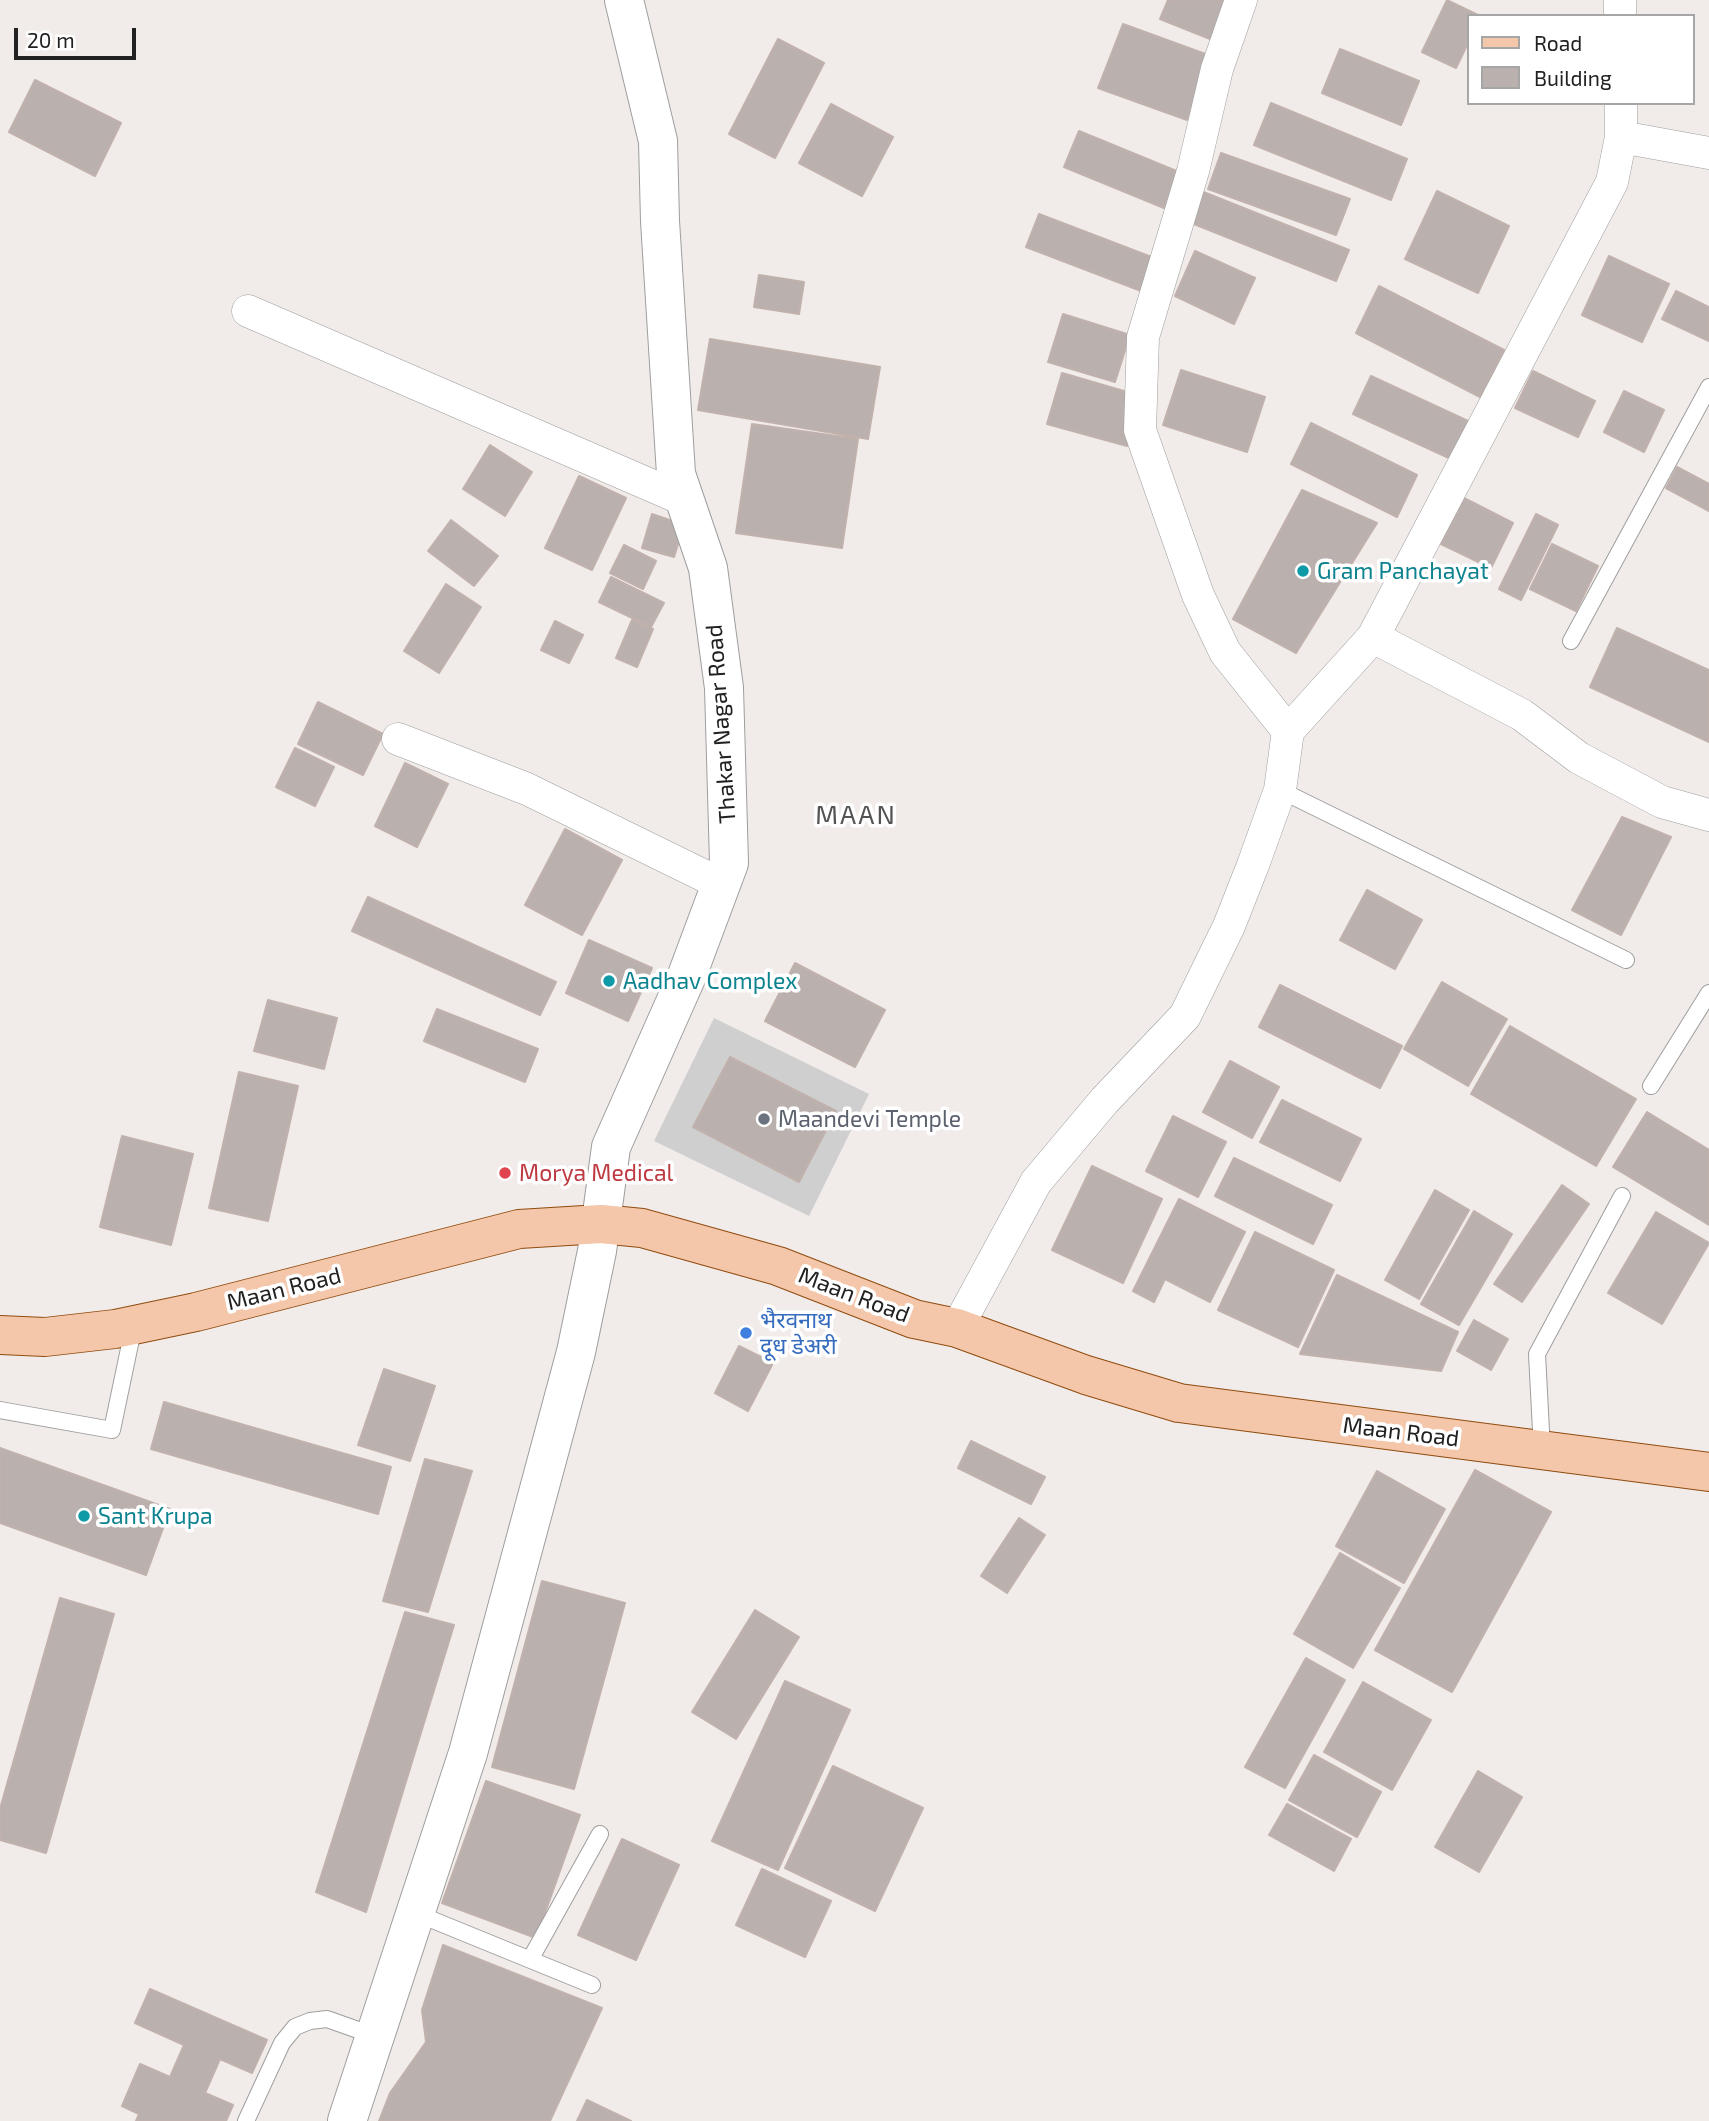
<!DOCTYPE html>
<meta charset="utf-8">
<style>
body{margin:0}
#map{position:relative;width:1709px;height:2121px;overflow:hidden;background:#f1ece9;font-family:"Exo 2",sans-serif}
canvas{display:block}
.legend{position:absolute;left:1467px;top:14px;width:228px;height:91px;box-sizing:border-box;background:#fff;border:2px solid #a6a6a6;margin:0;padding:9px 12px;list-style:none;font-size:21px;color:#212121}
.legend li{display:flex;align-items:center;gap:14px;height:35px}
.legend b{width:35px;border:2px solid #a6a6a6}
.scale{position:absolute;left:14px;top:28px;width:122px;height:32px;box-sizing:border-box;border:4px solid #212121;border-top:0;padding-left:9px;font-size:21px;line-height:24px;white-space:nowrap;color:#212121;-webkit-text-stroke:5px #fff;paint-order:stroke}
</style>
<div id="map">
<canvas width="1709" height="2121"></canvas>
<ul class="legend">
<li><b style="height:9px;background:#f4c6aa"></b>Road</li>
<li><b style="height:19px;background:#bab1af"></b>Building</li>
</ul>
<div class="scale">20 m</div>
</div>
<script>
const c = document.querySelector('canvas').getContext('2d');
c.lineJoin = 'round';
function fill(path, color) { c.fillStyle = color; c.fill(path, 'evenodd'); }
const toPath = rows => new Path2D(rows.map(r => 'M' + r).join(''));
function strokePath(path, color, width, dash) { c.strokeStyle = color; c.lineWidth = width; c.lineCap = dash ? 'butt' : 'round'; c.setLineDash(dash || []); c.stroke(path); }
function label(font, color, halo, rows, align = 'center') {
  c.font = font + ' "Exo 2","Noto Sans Devanagari",sans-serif'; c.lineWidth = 7; c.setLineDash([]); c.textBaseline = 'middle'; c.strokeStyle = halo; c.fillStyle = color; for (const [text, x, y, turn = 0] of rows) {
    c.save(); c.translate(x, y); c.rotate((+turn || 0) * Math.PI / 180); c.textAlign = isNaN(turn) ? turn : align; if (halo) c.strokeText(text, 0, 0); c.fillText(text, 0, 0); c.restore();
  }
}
const religious = toPath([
 [714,1018,869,1094,809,1216,654,1141]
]);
const building = toPath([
 [1168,0,1231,0,1215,41,1160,19,1168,0],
 [1447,0,1480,16,1469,16,1469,41,1456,68,1422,52,1447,0],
 [1123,24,1211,56,1187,120,1098,88,1123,24],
 [778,39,824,63,775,158,729,134,778,39],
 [1340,49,1419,81,1401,125,1322,93,1340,49],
 [35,80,121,123,95,176,9,132,35,80],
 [1271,103,1407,159,1391,200,1254,145,1271,103],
 [831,104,893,137,862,196,799,163,831,104],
 [1079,131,1179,172,1164,208,1064,167,1079,131],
 [1221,153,1350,199,1336,235,1208,189,1221,153],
 [1201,191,1349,250,1336,281,1189,222,1201,191],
 [1437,191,1509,226,1478,293,1405,259,1437,191],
 [1039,214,1162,261,1149,294,1026,247,1039,214],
 [1195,251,1255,278,1234,324,1175,296,1195,251],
 [1609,256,1669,284,1642,342,1582,315,1609,256],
 [759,275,804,282,799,314,754,307,759,275],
 [1379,286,1504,350,1480,397,1356,333,1379,286],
 [1676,291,1709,307,1709,341,1662,319,1676,291],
 [1063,314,1130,335,1115,382,1048,362,1063,314],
 [710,339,880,367,868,439,698,410,710,339],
 [1181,370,1265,397,1247,452,1163,425,1181,370],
 [1533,371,1595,401,1578,437,1515,408,1533,371],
 [1062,373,1141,396,1127,446,1047,424,1062,373],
 [1371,376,1468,421,1451,459,1353,414,1371,376],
 [1624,391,1664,410,1644,452,1604,432,1624,391],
 [1311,423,1417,475,1397,517,1291,464,1311,423],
 [752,424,858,439,842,548,736,533,752,424],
 [490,445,532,472,505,516,463,489,490,445],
 [1677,467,1709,484,1709,511,1666,488,1677,467],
 [579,476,626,498,592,570,545,548,579,476],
 [1302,490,1377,523,1296,653,1233,619,1302,490],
 [1464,498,1513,523,1491,568,1441,544,1464,498],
 [652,514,684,525,674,557,642,548,652,514],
 [1536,514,1558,525,1521,600,1499,589,1536,514],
 [451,520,498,556,474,586,428,551,451,520],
 [1552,544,1598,566,1576,611,1530,589,1552,544],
 [624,545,656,561,643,589,610,573,624,545],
 [611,577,664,603,651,627,599,602,611,577],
 [446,584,481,607,439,673,404,651,446,584],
 [632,620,653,629,637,667,616,658,632,620],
 [555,621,583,635,569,663,541,650,555,621],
 [1617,628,1709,670,1709,742,1590,687,1617,628],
 [318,702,383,734,363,775,298,744,318,702],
 [295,748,334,767,315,806,276,787,295,748],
 [405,763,448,784,417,847,375,826,405,763],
 [1622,817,1671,837,1621,935,1572,910,1622,817],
 [565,829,622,860,582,935,525,905,565,829],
 [1367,890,1422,920,1395,969,1340,940,1367,890],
 [368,897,556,982,540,1015,352,931,368,897],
 [589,940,652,968,628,1021,566,993,589,940],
 [795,963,885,1010,855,1067,765,1021,795,963],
 [1442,982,1507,1019,1468,1086,1404,1049,1442,982],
 [1280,985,1402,1046,1380,1088,1259,1027,1280,985],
 [268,1000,337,1018,324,1069,254,1051,268,1000],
 [437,1009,538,1049,525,1082,424,1041,437,1009],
 [1510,1026,1636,1099,1596,1166,1471,1094,1510,1026],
 [730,1057,836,1111,799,1182,693,1127,730,1057],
 [1230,1061,1279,1087,1252,1138,1203,1112,1230,1061],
 [239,1072,298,1086,268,1221,209,1208,239,1072],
 [1282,1100,1361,1139,1340,1181,1260,1142,1282,1100],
 [1647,1112,1709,1150,1709,1225,1613,1167,1647,1112],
 [1173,1116,1226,1142,1198,1197,1146,1171,1173,1116],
 [122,1136,193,1154,171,1245,100,1227,122,1136],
 [1234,1158,1332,1205,1313,1244,1215,1196,1234,1158],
 [1092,1166,1162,1199,1123,1283,1052,1250,1092,1166],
 [1562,1185,1589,1204,1522,1302,1494,1284,1562,1185],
 [1435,1190,1469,1210,1419,1299,1385,1280,1435,1190],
 [1179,1199,1245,1232,1210,1302,1165,1279,1154,1302,1133,1291,1179,1199],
 [1474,1211,1512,1234,1459,1325,1421,1304,1474,1211],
 [1656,1212,1709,1243,1662,1324,1608,1293,1656,1212],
 [1255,1232,1334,1270,1298,1347,1218,1310,1255,1232],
 [1337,1275,1458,1332,1441,1371,1300,1354,1337,1275],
 [1474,1320,1508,1339,1491,1370,1457,1351,1474,1320],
 [739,1346,773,1363,748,1411,715,1393,739,1346],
 [384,1369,435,1386,410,1461,358,1445,384,1369],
 [164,1402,391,1467,378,1514,151,1449,164,1402],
 [971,1441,1045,1477,1031,1504,958,1468,971,1441],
 [0,1448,170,1509,146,1575,0,1523,0,1448],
 [425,1459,472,1471,428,1612,383,1601,425,1459],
 [1475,1470,1551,1512,1452,1692,1375,1650,1475,1470],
 [1377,1471,1445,1509,1404,1583,1336,1546,1377,1471],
 [1019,1518,1045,1535,1007,1593,981,1576,1019,1518],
 [1340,1553,1400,1588,1353,1668,1294,1634,1340,1553],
 [542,1581,625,1603,574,1789,492,1767,542,1581],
 [60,1598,114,1614,46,1853,0,1840,0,1809,60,1598],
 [755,1610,799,1637,736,1739,692,1712,755,1610],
 [405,1612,454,1625,366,1912,316,1892,405,1612],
 [1306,1658,1345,1680,1285,1788,1245,1767,1306,1658],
 [785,1681,850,1710,778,1870,712,1841,785,1681],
 [1363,1682,1431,1720,1392,1790,1324,1752,1363,1682],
 [1314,1755,1381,1792,1357,1837,1289,1800,1314,1755],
 [833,1766,923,1808,875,1911,785,1868,833,1766],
 [1478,1771,1522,1797,1479,1872,1435,1847,1478,1771],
 [486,1781,580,1815,536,1938,442,1903,486,1781],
 [1287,1804,1351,1839,1334,1871,1269,1835,1287,1804],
 [622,1839,679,1865,636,1960,578,1935,622,1839],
 [762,1869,831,1901,805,1957,736,1925,762,1869],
 [443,1945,602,2008,550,2121,379,2121,390,2093,426,2042,422,2010,443,1945],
 [150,1989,267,2040,252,2073,220,2059,205,2093,233,2105,226,2121,136,2121,139,2114,122,2106,140,2064,170,2077,184,2045,135,2023,150,1989],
 [587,2100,631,2121,577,2121,587,2100]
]);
const service = toPath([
 [1571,641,1709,387],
 [1280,790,1626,960],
 [1651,1086,1709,993],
 [0,1410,112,1430,134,1325],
 [1542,1450,1537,1354,1622,1196],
 [418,1914,592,1985],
 [531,1958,600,1834],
 [246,2121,282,2043,295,2027,310,2021,327,2019,375,2036]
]);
const minor = toPath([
 [1241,0,1217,69,1193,171,1143,337,1140,430,1198,595,1225,652,1288,731],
 [1620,0,1620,16],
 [1621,137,1709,153],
 [248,311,685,500],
 [1373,637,1612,182,1621,137,1621,103],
 [398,739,527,789,721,884],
 [957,1328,1036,1182,1105,1100,1185,1016,1229,926,1253,865,1280,790,1288,731,1373,637,1522,715,1579,758,1662,802,1709,815]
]);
const tertiary = toPath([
 [347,2121,468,1753,576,1352,597,1251,611,1147,686,978,729,863,724,688,708,568,676,474,660,221,658,141,624,0]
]);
const primary = toPath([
 [0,1335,45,1337,115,1329,196,1312,519,1229,601,1224,642,1228,778,1266,914,1319,957,1328,1086,1375,1179,1403,1709,1472]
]);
const markers = [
 [1303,571,7,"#0f9aa8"],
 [609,981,7,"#0f9aa8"],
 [764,1119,7,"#6b7280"],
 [505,1173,7,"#e0444e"],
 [746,1333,7,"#3f7fe0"],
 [84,1516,7,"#0f9aa8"]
];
const cultureNames = [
 ["Gram Panchayat",1317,571],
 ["Aadhav Complex",623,981],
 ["Sant Krupa",98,1516]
];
const streetNames = [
 ["Thakar Nagar Road",721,724,-94],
 ["Maan Road",284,1289,-14],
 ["Maan Road",854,1295,21],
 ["Maan Road",1401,1432,7]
];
const worshipNames = [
 ["Maandevi Temple",778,1119]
];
const healthNames = [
 ["Morya Medical",519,1173]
];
const shopNames = [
 ["भैरवनाथ",760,1320],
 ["दूध डेअरी",760,1346]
];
const quarterNames = [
 ["MAAN",856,815]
];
fill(religious, '#cfcfcf');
fill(building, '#bab1af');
strokePath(building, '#c1b1ac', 2);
strokePath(service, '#9e9e9e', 18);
strokePath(minor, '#9e9e9e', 33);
strokePath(tertiary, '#9e9e9e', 40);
strokePath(primary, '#904b0e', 40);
strokePath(service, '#fff', 16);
strokePath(minor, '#fff', 32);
strokePath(tertiary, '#fff', 38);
strokePath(primary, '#f4c6aa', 38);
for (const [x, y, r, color] of markers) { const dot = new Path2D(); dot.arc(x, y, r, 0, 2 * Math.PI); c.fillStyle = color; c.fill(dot); strokePath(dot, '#fff', 2.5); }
label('23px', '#0d838f', '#fff', cultureNames, 'left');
label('23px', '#212121', '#fff', streetNames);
label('23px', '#5b616d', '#fff', worshipNames, 'left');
label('23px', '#be3a42', '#fff', healthNames, 'left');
label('23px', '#366cbe', '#fff', shopNames, 'left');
c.letterSpacing = '2px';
label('26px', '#545454', '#fff', quarterNames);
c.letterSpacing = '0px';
</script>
